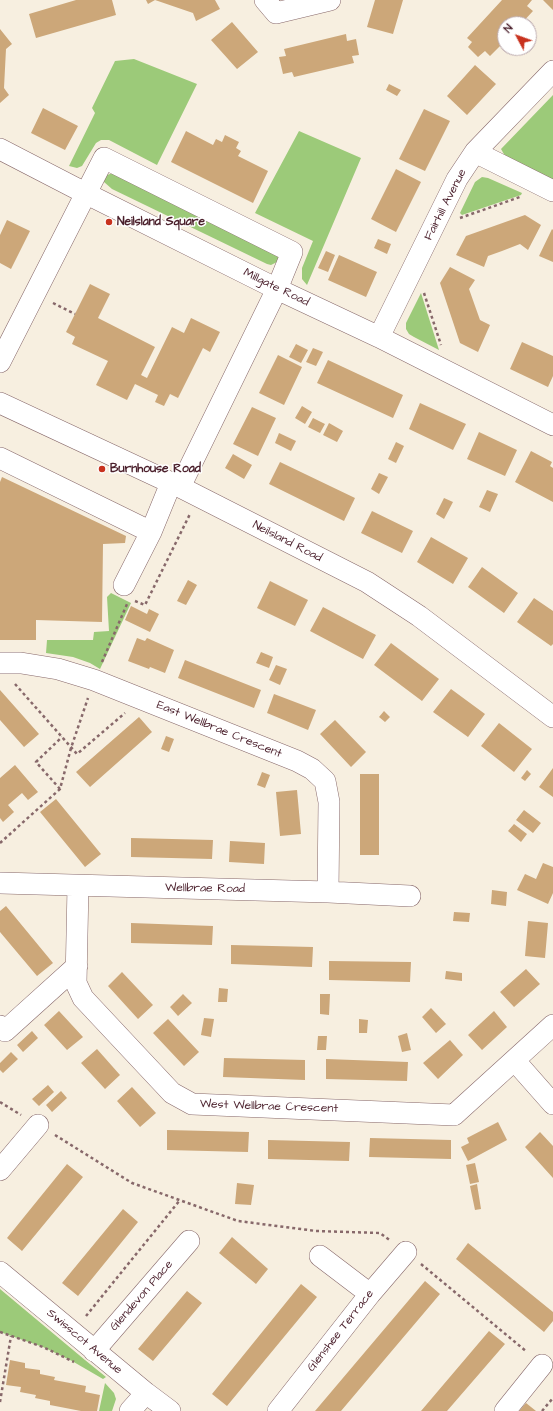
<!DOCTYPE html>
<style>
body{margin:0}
#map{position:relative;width:553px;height:1411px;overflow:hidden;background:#f7efe0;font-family:"Architects Daughter",sans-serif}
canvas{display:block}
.north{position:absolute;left:497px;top:16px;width:40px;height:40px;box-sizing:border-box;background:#fff;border:1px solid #b7a5aa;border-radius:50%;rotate:311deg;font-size:11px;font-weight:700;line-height:16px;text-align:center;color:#4a1f2b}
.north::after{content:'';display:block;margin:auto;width:14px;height:18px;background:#c8321e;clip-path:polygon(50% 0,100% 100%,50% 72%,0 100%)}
</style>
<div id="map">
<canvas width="553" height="1411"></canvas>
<div class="north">N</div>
</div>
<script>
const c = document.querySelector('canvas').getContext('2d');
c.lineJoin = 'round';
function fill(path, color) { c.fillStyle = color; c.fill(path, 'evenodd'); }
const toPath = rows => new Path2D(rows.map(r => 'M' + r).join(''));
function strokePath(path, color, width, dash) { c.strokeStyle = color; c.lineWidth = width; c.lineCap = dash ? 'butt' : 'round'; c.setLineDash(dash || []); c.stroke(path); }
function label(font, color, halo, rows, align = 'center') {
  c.font = font + ' "Architects Daughter",sans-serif'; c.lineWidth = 3; c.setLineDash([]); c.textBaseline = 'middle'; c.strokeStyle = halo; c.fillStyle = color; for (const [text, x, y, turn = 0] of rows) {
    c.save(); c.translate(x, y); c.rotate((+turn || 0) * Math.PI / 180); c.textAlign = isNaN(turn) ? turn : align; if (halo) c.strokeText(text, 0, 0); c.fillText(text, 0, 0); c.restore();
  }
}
const green = toPath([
 [134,59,197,84,157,165,109,140,101,140,96,143,82,166,77,168,69,166,95,113,92,108,115,61],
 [553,95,553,182,505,156,501,149],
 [299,131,361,158,307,285,302,279,302,268,313,241,255,213],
 [116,172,279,256,277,262,271,265,267,264,112,189,104,182,104,179,107,175],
 [482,177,488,178,522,193,521,195,462,215,460,213,475,182],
 [421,293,439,350,414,337,409,334,406,329,406,323],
 [111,593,131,603,100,669,90,663,73,657,46,653,47,640,93,640,94,632,109,631,107,597],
 [0,1289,85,1360,106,1377,103,1379,72,1361,43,1347,0,1332],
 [105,1383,114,1393,116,1399,112,1411,99,1411]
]);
const building = toPath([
 [76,0,112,0,116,15,36,38,29,14],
 [146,0,215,0,220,9,196,21,193,13,155,0,148,4],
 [375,0,403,0,393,34,367,27],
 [502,0,532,0,527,6,533,11,521,24,505,24,505,41,490,56,485,51,478,57,468,47,472,42,467,38],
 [543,0,553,0,553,10],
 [232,22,258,52,237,69,211,40],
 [0,29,12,44,6,49,4,88,9,95,0,103],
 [346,34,347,41,356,39,359,55,352,56,354,63,294,77,292,72,283,74,279,57,286,56,284,49],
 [475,65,496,84,467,115,447,96],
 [389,84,401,90,397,96,386,90],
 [43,108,78,126,65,150,31,133],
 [424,109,450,121,425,171,399,159],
 [186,131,213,145,216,139,222,142,225,135,239,142,236,148,241,151,238,156,268,171,253,203,171,162],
 [396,169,421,182,396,232,371,219],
 [525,215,541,225,528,250,520,244,502,251,488,256,484,267,456,255,466,236],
 [7,220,30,231,11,269,0,263,0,235],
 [552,229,553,230,553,262,539,256],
 [378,239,391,244,387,254,374,248],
 [326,251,335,255,328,272,318,268],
 [339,255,377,272,366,297,328,280],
 [450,267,475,280,469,289,480,320,490,325,478,352,460,343,440,283],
 [90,284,110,294,98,318,155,347,141,375,147,378,172,327,184,333,191,318,220,332,210,352,203,348,178,398,170,394,164,406,155,402,158,395,135,384,127,400,96,385,108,361,72,344,75,337,66,332],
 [522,342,553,356,553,376,548,387,510,369],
 [296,344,308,350,301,363,289,357],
 [313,348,323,352,316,366,306,362],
 [278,355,302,367,284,405,259,393],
 [328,360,403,395,393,418,317,383],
 [420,403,466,424,453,450,409,429],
 [302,406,312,412,305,424,295,418],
 [252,407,276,418,258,456,233,444],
 [313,418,325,424,320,433,308,427],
 [329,423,343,431,337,442,323,435],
 [479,432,517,450,505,476,467,459],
 [279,433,296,441,291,451,275,443],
 [396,442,404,446,396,463,388,459],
 [531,451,552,462,550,466,553,468,553,502,515,482],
 [233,454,252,465,244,479,225,468],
 [280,462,355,498,344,521,269,484],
 [379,473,388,477,379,494,371,489],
 [2,477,126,536,125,543,103,544,102,622,36,620,36,640,0,640,0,482],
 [487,490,498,494,490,512,479,507],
 [444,498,453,502,444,519,436,514],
 [372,511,413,531,402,553,361,533],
 [431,537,468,558,453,584,417,562],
 [482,567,518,593,504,613,468,587],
 [188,580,197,585,186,605,177,601],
 [270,581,308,600,295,626,257,608],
 [534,598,553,611,553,644,551,646,517,622],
 [131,606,147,614,149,609,159,614,150,632,125,620],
 [323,607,376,635,363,659,310,631],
 [137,638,145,641,147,638,174,650,165,673,150,667,149,669,128,661],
 [391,643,439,679,422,701,374,665],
 [261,652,273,657,269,668,256,663],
 [185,660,261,690,254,708,178,678],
 [276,665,287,669,280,685,269,680],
 [451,689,485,714,468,737,433,712],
 [0,690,39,734,24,747,0,720],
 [274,694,316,710,308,730,267,713],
 [384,711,390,717,385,722,379,717],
 [139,717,152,732,90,787,76,772],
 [335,720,366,752,351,767,320,734],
 [499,723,532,749,514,772,481,746],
 [166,736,174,739,169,752,161,749],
 [15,765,38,792,28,800,22,793,8,805,14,812,3,822,0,818,0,778],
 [553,768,553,797,539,787],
 [527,770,531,774,525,781,521,778],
 [262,772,270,775,265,788,257,785],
 [360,774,379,774,379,855,360,855],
 [297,790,301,834,280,836,276,792],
 [56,799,101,854,85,867,40,812],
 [524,810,541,823,533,833,516,820],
 [514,824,527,834,521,842,508,831],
 [131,838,213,840,212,859,131,857],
 [230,841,265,843,264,864,229,862],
 [543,863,553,867,553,893,548,904,517,890,525,874,536,879],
 [492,890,507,892,506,906,491,904],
 [6,906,53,963,37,976,0,932,0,911],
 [454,912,470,913,469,922,453,921],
 [528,921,548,923,545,958,525,956],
 [131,923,213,926,212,945,131,943],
 [231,945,313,947,312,967,231,964],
 [329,961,411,962,410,982,329,980],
 [526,969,540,984,514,1007,500,992],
 [446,971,462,973,462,981,445,979],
 [122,972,153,1005,138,1019,108,986],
 [219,988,228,989,227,1002,218,1002],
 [183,994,192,1003,178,1016,170,1007],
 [320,994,330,994,329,1015,320,1014],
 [431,1008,446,1024,436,1033,422,1017],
 [59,1011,83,1037,67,1050,44,1025],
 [494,1011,507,1027,482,1050,468,1035],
 [204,1018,214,1019,211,1037,201,1035],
 [168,1019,199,1052,184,1066,153,1033],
 [359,1019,368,1020,367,1033,359,1033],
 [32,1031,38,1038,23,1052,17,1045],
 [407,1033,411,1050,402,1052,398,1036],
 [318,1036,327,1036,326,1050,317,1050],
 [450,1040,463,1055,438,1079,423,1063],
 [97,1049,120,1075,105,1089,81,1063],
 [11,1052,18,1059,3,1073,0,1070,0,1063],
 [224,1058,305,1060,305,1080,223,1077],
 [326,1059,408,1062,407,1081,326,1079],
 [48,1085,54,1092,39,1106,32,1099],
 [132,1087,156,1113,140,1127,117,1101],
 [61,1091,67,1098,52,1112,46,1105],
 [498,1122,507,1140,468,1161,461,1147,469,1143,467,1138],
 [167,1130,249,1132,248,1152,167,1150],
 [540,1132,553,1146,553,1178,525,1147],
 [370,1138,451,1140,451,1159,369,1157],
 [268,1140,350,1142,349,1161,268,1159],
 [475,1163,479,1182,470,1184,466,1165],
 [67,1164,83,1177,22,1251,7,1238],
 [237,1183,254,1185,251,1205,235,1204],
 [477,1184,481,1209,475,1210,470,1186],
 [123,1209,138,1222,78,1296,62,1283],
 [232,1237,268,1269,256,1284,219,1253],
 [468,1243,553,1312,553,1321,544,1332,456,1259],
 [425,1281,440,1294,341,1411,315,1411],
 [301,1284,317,1297,227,1406,212,1394],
 [187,1291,202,1303,153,1361,138,1349],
 [489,1331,505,1344,447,1411,421,1411],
 [10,1360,25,1363,25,1368,40,1370,40,1374,55,1377,54,1380,86,1386,85,1392,100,1395,97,1411,81,1411,50,1405,50,1401,35,1398,36,1395,20,1392,21,1387,6,1385],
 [526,1403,536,1411,519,1411]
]);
const path = toPath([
 [460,218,520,197],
 [424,293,441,345],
 [53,303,75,314],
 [135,601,145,605,190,514],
 [102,662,127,604],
 [15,684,77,754,125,713],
 [60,789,36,762,62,737],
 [0,843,60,789,71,748,88,698],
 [0,1102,21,1115],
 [55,1135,132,1183,238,1221,316,1231,380,1233,391,1241],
 [421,1264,527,1352],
 [86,1316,180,1200],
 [0,1332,43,1347,74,1362],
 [0,1402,11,1336],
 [542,1411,553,1398]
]);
const minor = toPath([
 [265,0,276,13,330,0],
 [0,149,85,193,277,289,379,337,553,425],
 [475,152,553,191],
 [379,337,457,179,475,152,553,71],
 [0,362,104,158,292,252,277,289,180,487],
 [0,403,180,487,367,582,419,616,553,717],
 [0,458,151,532],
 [124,585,151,532,171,483],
 [0,663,21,663,58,669,94,680,297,761,312,769,325,781,329,802,328,892],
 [0,883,328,892,410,896],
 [78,886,76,983,83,998,172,1093,192,1104,454,1115,553,1025],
 [0,1026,5,1031,77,966],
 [515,1061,553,1104],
 [0,1170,38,1125],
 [320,1256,370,1294],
 [0,1272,146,1393,170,1411],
 [94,1351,189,1241],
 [130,1411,146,1393],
 [278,1411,370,1294,406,1252],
 [505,1411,542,1365]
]);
const markers = [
 [109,222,4,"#c8321e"],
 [102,469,4,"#c8321e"]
];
const streetNames = [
 ["Fairhill Avenue",446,205,-63],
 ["Millgate Road",276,288,26],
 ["Neilsland Road",287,542,27],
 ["East Wellbrae Crescent",219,730,22],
 ["Wellbrae Road",205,889,1],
 ["West Wellbrae Crescent",269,1107,2],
 ["Glendevon Place",142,1296,-49],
 ["Glenshee Terrace",341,1331,-52],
 ["Swisscot Avenue",84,1342,40]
];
const poiNames = [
 ["Neilsland Square",117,222],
 ["Burnhouse Road",110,469]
];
fill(green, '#9cca79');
fill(building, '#cca779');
strokePath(minor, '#87686a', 22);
strokePath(path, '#87686a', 2.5, [3, 3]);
strokePath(minor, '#fff', 21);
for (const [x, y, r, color] of markers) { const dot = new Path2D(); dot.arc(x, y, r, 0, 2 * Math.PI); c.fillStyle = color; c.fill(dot); strokePath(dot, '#fff', 1.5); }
label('12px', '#4a1f2b', '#fff', streetNames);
label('bold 12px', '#4a1f2b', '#fff', poiNames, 'left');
</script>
